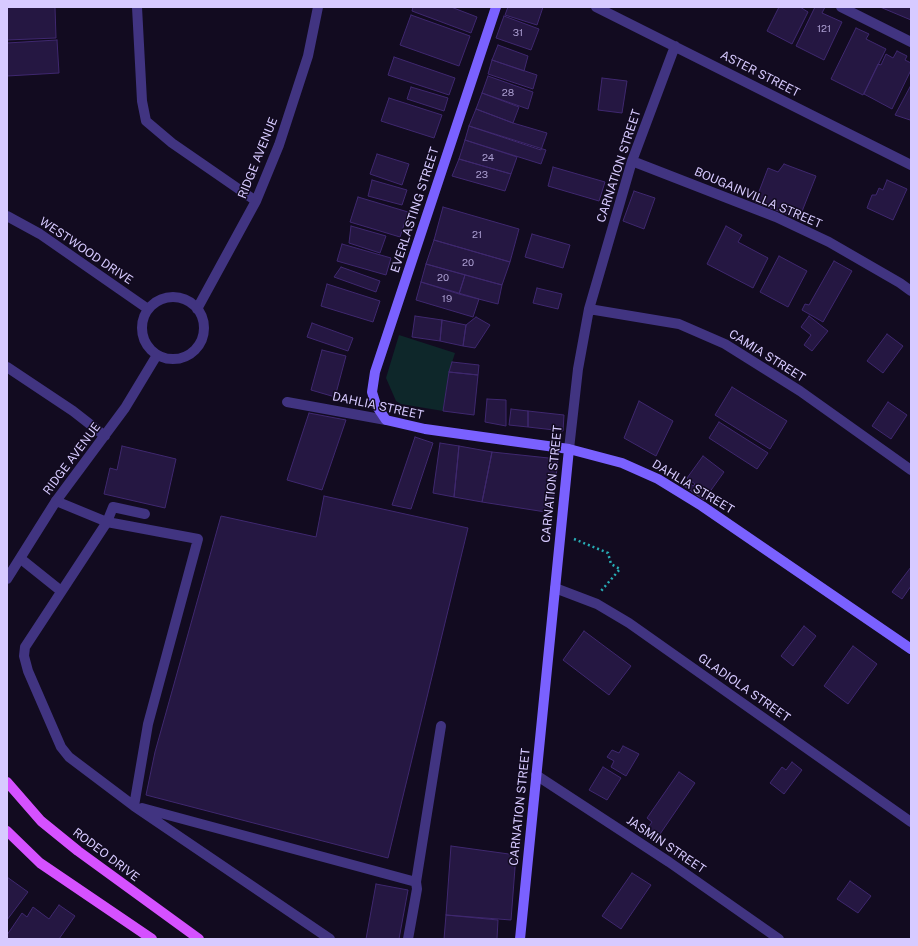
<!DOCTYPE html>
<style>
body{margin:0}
#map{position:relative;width:918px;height:946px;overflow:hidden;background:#120b20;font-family:"Public Sans",sans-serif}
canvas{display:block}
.frame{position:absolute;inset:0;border:8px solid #d7caff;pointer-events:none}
</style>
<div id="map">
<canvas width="918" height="946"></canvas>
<div class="frame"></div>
</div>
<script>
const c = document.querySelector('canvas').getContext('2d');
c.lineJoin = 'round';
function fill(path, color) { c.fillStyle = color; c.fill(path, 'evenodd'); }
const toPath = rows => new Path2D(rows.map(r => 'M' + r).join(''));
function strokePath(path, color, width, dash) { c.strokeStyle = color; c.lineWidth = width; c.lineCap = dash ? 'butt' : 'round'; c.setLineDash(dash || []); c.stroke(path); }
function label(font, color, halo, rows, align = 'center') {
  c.font = font + ' "Public Sans",sans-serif'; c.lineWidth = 3; c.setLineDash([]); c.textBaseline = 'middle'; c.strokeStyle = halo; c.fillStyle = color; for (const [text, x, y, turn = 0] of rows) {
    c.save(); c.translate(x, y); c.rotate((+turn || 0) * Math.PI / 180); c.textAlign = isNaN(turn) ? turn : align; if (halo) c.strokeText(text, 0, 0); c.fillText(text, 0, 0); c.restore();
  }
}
const green = toPath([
 [399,335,455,353,449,372,443,411,401,404,396,401,386,378]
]);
const building = toPath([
 [7,7,55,7,56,38,7,40,7,7],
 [413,7,451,7,477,17,471,33,412,11,413,7],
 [508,7,543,7,537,25,505,15,508,7],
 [779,7,800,7,808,12,792,44,767,31,779,7],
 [815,7,825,7,822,13,842,22,824,60,796,46,815,7],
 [880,7,911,7,911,20,880,7],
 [411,15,470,36,459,66,400,45,411,15],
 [504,16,539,29,531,50,496,38,504,16],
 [856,28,869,34,866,39,886,49,863,95,831,79,856,28],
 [57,40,59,73,7,76,7,43,57,40],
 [498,45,528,56,524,71,492,60,498,45],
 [897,51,907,56,905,60,911,63,911,70,892,109,864,94,878,64,881,65,886,54,893,58,897,51],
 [394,57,455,78,449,95,388,75,394,57],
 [492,60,537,75,533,89,488,74,492,60],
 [488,76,533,92,528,109,482,93,488,76],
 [602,78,627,81,622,113,598,110,602,78],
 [911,85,911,119,910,120,895,115,911,85],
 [411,87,448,98,444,111,407,99,411,87],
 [482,93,519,107,513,123,476,109,482,93],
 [389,98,442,115,434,138,381,121,389,98],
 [476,109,513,123,547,133,541,150,469,126,476,109],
 [469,126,546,150,541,164,465,140,469,126],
 [465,140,517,157,511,174,459,159,465,140],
 [377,154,409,164,402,185,370,174,377,154],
 [459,159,511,174,505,191,452,176,459,159],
 [784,164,816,176,799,219,755,202,768,168,778,172,784,164],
 [553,167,605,182,599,201,548,186,553,167],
 [372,180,407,190,402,205,368,196,372,180],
 [887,180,907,189,893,220,867,208,872,195,876,195,879,188,883,190,887,180],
 [634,191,655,198,644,229,623,221,634,191],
 [358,197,408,212,400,237,350,222,358,197],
 [443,207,519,229,510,262,434,240,443,207],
 [351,226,386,236,380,253,349,243,351,226],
 [726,226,742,235,738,242,768,258,753,288,707,264,726,226],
 [532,234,570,245,563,268,525,257,532,234],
 [434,240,510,262,502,285,426,264,434,240],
 [342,244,391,258,386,275,337,261,342,244],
 [779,256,807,271,788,307,760,292,779,256],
 [834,261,852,271,823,322,802,310,805,304,809,305,834,261],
 [426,264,465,275,459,294,421,282,426,264],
 [341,267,380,281,376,292,334,277,341,267],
 [465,275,502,285,498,304,459,294,465,275],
 [421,282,479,299,473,317,416,300,421,282],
 [327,284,380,301,373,322,321,306,327,284],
 [537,288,562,294,558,309,533,303,537,288],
 [415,316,442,320,440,341,412,337,415,316],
 [809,316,828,331,812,351,804,345,811,335,801,327,809,316],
 [476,317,490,325,475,348,463,346,466,325,476,317],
 [442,320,466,325,463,346,440,341,442,320],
 [312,323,353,338,348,351,307,337,312,323],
 [887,334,903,346,883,373,867,361,887,334],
 [322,350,346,356,335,397,311,390,322,350],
 [452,362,479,365,478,375,449,372,452,362],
 [449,372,478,375,474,415,443,411,449,372],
 [732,387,787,421,770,449,715,415,732,387],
 [487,399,506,400,506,426,485,422,487,399],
 [639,401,673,421,656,456,624,438,639,401],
 [888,402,907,415,891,439,872,426,888,402],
 [511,409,528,411,528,427,509,425,511,409],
 [528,411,564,415,563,431,528,427,528,411],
 [309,413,346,420,322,490,287,480,309,413],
 [719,422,768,453,757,469,709,438,719,422],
 [415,437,433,443,411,509,392,505,415,437],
 [440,443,459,446,454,497,433,493,440,443],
 [122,446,176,459,165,508,104,494,110,468,117,470,122,446],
 [459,446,492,452,482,502,454,497,459,446],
 [492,452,558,459,552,513,482,502,492,452],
 [703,456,724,472,704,500,684,486,688,482,693,486,695,484,687,478,703,456],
 [324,496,468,528,388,858,146,795,155,752,221,516,316,537,324,496],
 [911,567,911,586,902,599,892,592,911,567],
 [804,626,816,636,793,666,781,656,804,626],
 [584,631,631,666,609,695,563,660,584,631],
 [853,646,877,664,848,704,824,686,853,646],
 [623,746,639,754,626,776,611,767,614,761,607,757,612,750,619,753,623,746],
 [792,762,802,770,784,794,770,783,782,767,786,770,792,762],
 [603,767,621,778,607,800,589,790,603,767],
 [679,772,695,783,658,837,647,829,652,822,647,818,679,772],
 [451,846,516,855,511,920,446,915,451,846],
 [632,873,651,885,621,929,602,916,632,873],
 [7,877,28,892,7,920,7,877],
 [850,881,871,896,858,913,837,899,850,881],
 [376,884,408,890,399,939,366,939,376,884],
 [59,905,75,916,59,939,7,939,7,935,22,913,27,917,33,907,49,919,59,905],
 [446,915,498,920,497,939,444,939,446,915]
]);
const path = toPath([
 [574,539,608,553,611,564,620,569,601,591]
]);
const lane = toPath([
 [56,501,107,522,198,539,148,724,134,806],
 [145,514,113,507,107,522,25,647,24,656,28,671,61,747,69,757,134,806,330,939],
 [21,559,61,591],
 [142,808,416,882,417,889,408,939],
 [416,882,441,726]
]);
const street = toPath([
 [137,7,142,101,146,121,172,143,256,201],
 [596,7,911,165],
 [841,7,911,42],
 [632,161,776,217,829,242,900,283,911,291],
 [7,216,40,234,148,309],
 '142 328a31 31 0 1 1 62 0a31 31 0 1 1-62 0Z',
 [197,309,256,201,279,145,308,56,318,7],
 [589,309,679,324,725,344,800,391,911,470],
 [7,367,73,411,105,436],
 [287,402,386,420],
 [569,449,578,369,589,309,632,161,675,46],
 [7,579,56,501,125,408,157,355],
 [555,588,597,604,629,623,911,822],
 [536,775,669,862,779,939]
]);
const secondary = toPath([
 [496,7,375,372,372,392,376,405,386,420,425,429,569,449,622,463,658,479,702,506,911,649],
 [520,939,569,449]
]);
const primary = toPath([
 [7,782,41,821,78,851,199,939],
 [7,831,40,863,152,939]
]);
const numberNames = [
 ["121",824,29],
 ["31",518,33],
 ["28",508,93],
 ["24",488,158],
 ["23",482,175],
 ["21",477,235],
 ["20",468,263],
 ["20",443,278],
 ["19",447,299]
];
const streetNames = [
 ["ASTER STREET",760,74,27],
 ["RIDGE AVENUE",258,158,-68],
 ["CARNATION STREET",619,166,-72],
 ["BOUGAINVILLA STREET",758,198,23],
 ["EVERLASTING STREET",415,210,-72],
 ["WESTWOOD DRIVE",86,251,34],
 ["CAMIA STREET",767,356,32],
 ["DAHLIA STREET",378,406,12],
 ["RIDGE AVENUE",72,459,-53],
 ["CARNATION STREET",552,484,-84],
 ["DAHLIA STREET",693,487,31],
 ["GLADIOLA STREET",744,688,35],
 ["CARNATION STREET",520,807,-84],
 ["JASMIN STREET",666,845,34],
 ["RODEO DRIVE",106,855,37]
];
fill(green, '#0e272a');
fill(building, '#251742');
strokePath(building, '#3f286f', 1);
strokePath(path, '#28acb5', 2.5, [2, 3]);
strokePath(lane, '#413481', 10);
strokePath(street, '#413481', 10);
strokePath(secondary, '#7a61ff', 10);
strokePath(primary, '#d551ff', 10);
label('10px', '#aa9dd0', null, numberNames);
label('12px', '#d7caff', '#120b20', streetNames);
</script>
